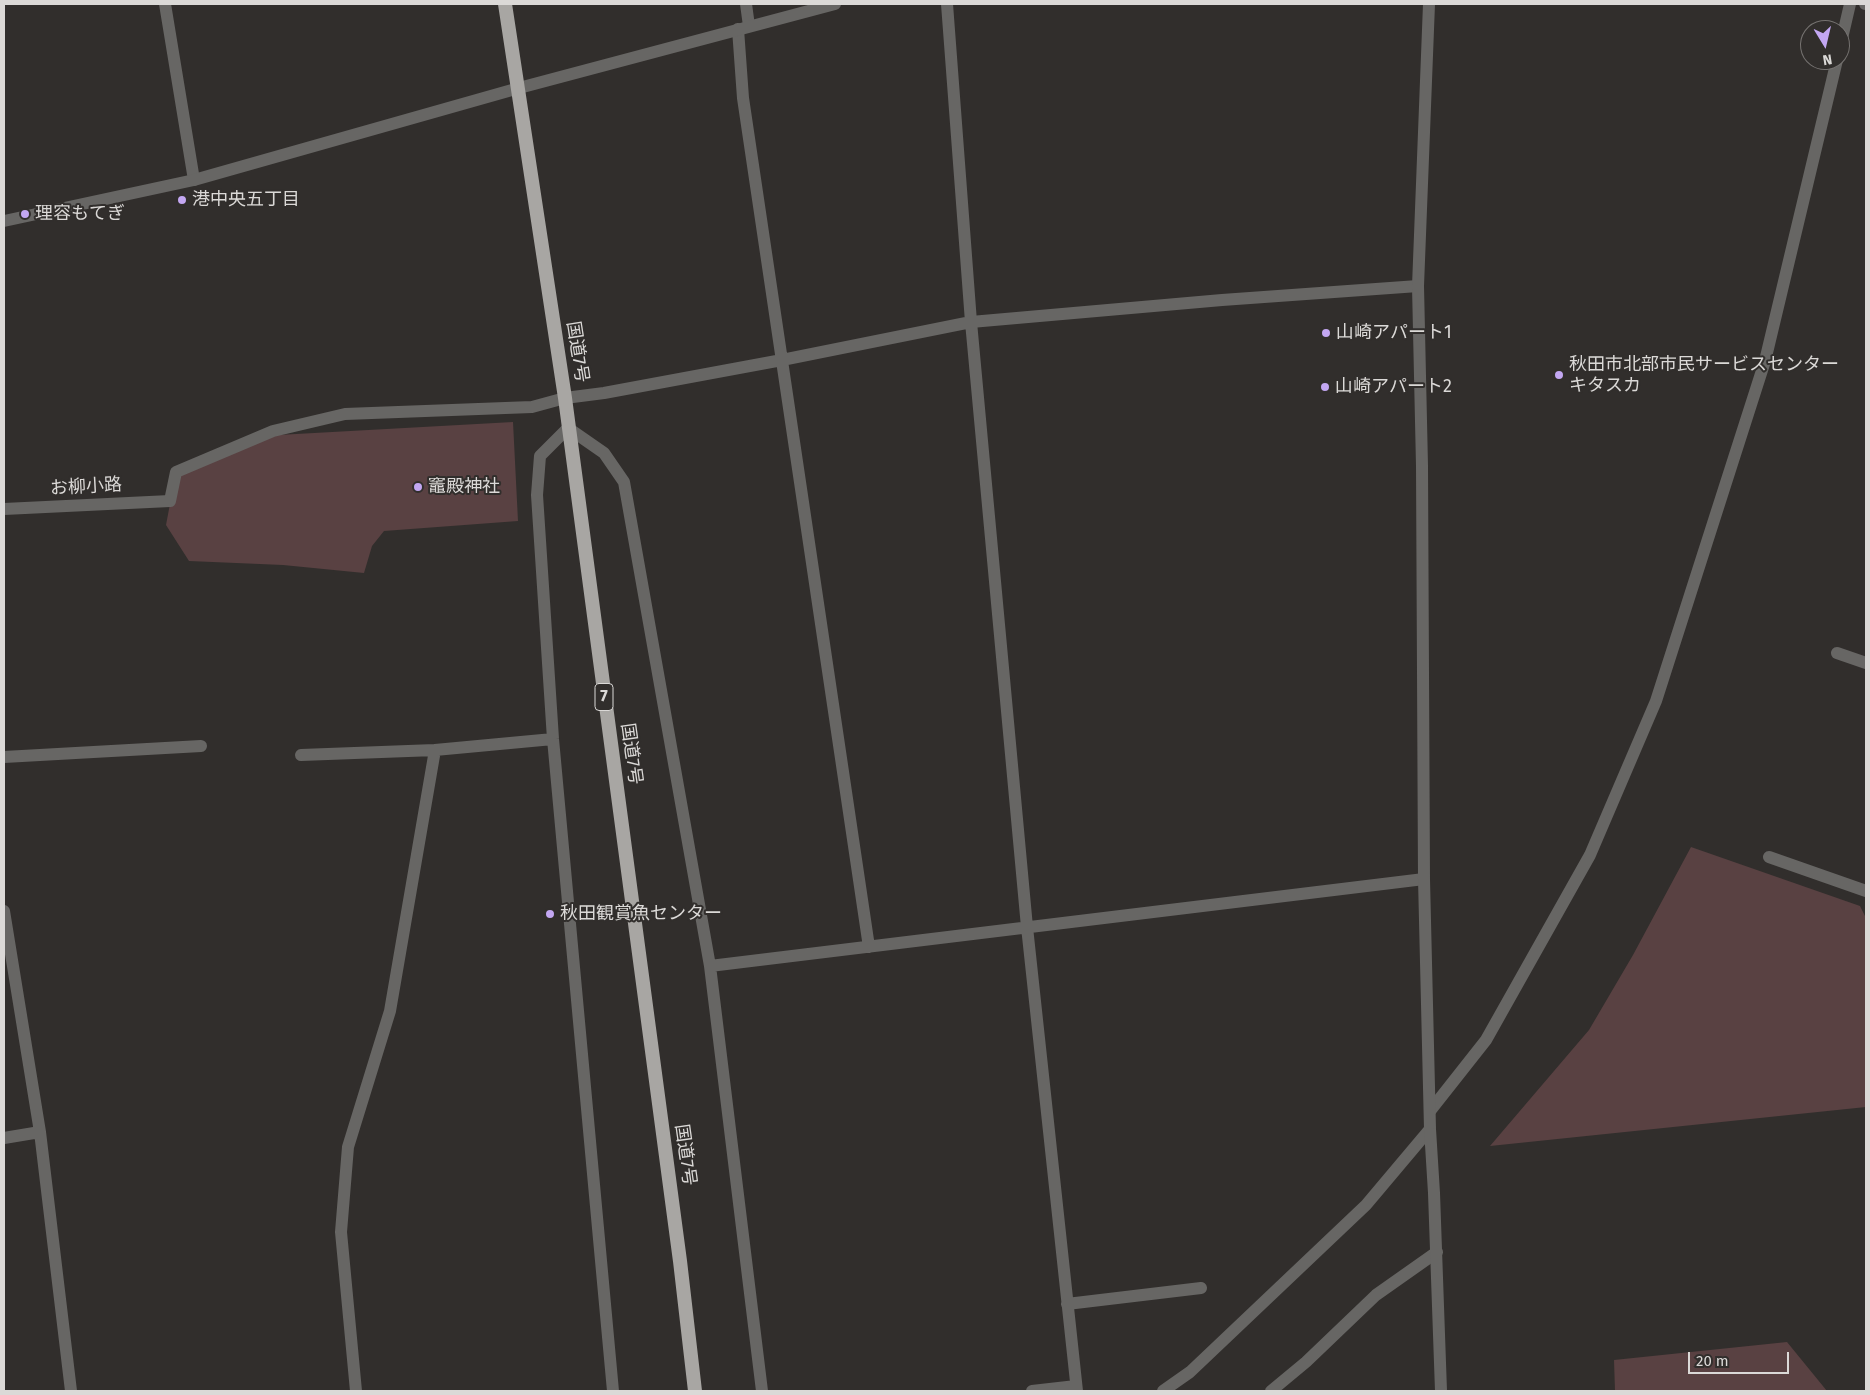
<!DOCTYPE html>
<meta charset="utf-8">
<style>
body{margin:0}
#map{position:relative;width:1870px;height:1395px;overflow:hidden;background:#312e2c;font-family:"Fira Sans",sans-serif}
canvas{display:block}
.frame{position:absolute;inset:0;border:5px solid #dbd9d7;pointer-events:none}
.north{position:absolute;left:1800px;top:20px;width:50px;height:50px;box-sizing:border-box;background:#312e2c;border:1px solid #757270;border-radius:50%;rotate:171deg;font-size:14px;font-weight:700;line-height:20px;text-align:center;color:#dbd9d7}
.north::after{content:'';display:block;margin:auto;width:18px;height:22px;background:#c3a7f2;clip-path:polygon(50% 0,100% 100%,50% 72%,0 100%)}
.scale{position:absolute;left:1688px;top:1352px;width:101px;height:22px;box-sizing:border-box;border:2px solid #dbd9d7;border-top:0;padding-left:6px;font-size:15px;line-height:18px;white-space:nowrap;color:#dbd9d7;-webkit-text-stroke:4px #312e2c;paint-order:stroke}
</style>
<div id="map">
<canvas width="1870" height="1395"></canvas>
<div class="frame"></div>
<div class="north">N</div>
<div class="scale">20 m</div>
</div>
<script>
const c = document.querySelector('canvas').getContext('2d');
c.lineJoin = 'round';
function fill(path, color) { c.fillStyle = color; c.fill(path, 'evenodd'); }
const toPath = rows => new Path2D(rows.map(r => 'M' + r).join(''));
function strokePath(path, color, width, dash) { c.strokeStyle = color; c.lineWidth = width; c.lineCap = dash ? 'butt' : 'round'; c.setLineDash(dash || []); c.stroke(path); }
function label(font, color, halo, rows, align = 'center') {
  c.font = font + ' "Fira Sans","Noto Sans JP",sans-serif'; c.lineWidth = 4; c.setLineDash([]); c.textBaseline = 'middle'; c.strokeStyle = halo; c.fillStyle = color; for (const [text, x, y, turn = 0] of rows) {
    c.save(); c.translate(x, y); c.rotate((+turn || 0) * Math.PI / 180); c.textAlign = isNaN(turn) ? turn : align; if (halo) c.strokeText(text, 0, 0); c.fillText(text, 0, 0); c.restore();
  }
}
const green = toPath([
 [513,422,518,521,384,531,372,546,364,573,283,565,189,561,166,525,176,472,260,436],
 [1691,847,1860,906,1866,918,1866,1107,1490,1146,1589,1030,1633,955],
 [1787,1342,1827,1391,1615,1391,1614,1360]
]);
const minor = toPath([
 [165,4,194,180],
 [746,4,749,26],
 [947,4,971,322,1027,927,1077,1391],
 [738,29,743,98,869,947],
 [1840,47,1850,4],
 [4,509,170,501,176,472,273,431,345,414,532,407,565,398,604,393,782,360,971,322,1222,300,1418,286],
 [1837,653,1866,663],
 [301,755,435,750],
 [4,757,201,746],
 [1769,857,1866,891],
 [4,911,40,1132,71,1391],
 [710,966,1424,879],
 [1430,1111,1486,1040,1590,855,1656,701,1765,361,1837,60],
 [4,1138,40,1132],
 [1067,1304,1201,1288],
 [356,1391,341,1232,348,1147,390,1011,435,750,553,739],
 [613,1391,553,739,537,495,540,456,568,428,604,453,624,482,710,966,762,1391],
 [1032,1391,1076,1386],
 [1163,1391,1190,1372,1366,1205,1430,1129],
 [1271,1391,1306,1362,1376,1295,1437,1252]
]);
const tertiary = toPath([
 [1429,4,1418,286,1422,466,1424,879,1430,1129,1434,1193,1441,1391],
 [1865,4,1866,4],
 [4,221,194,180,519,88,835,4]
]);
const trunk = toPath([
 [505,4,565,398,680,1261,695,1391]
]);
const markers = [
 [182,200,5,"#c3a7f2"],
 [25,214,5,"#c3a7f2"],
 [1326,333,5,"#c3a7f2"],
 [1559,375,5,"#c3a7f2"],
 [1325,387,5,"#c3a7f2"],
 [418,487,5,"#c3a7f2"],
 [550,914,5,"#c3a7f2"]
];
const shields = [
 [604,697,18]
];
const shieldNames = [
 ["7",604,697]
];
const poiNames = [
 ["港中央五丁目",192,200],
 ["理容もてぎ",35,214],
 ["山崎アパート1",1336,333],
 ["秋田市北部市民サービスセンター",1569,365],
 ["キタスカ",1569,386],
 ["山崎アパート2",1335,387],
 ["竈殿神社",428,487],
 ["秋田観賞魚センター",560,914]
];
const streetNames = [
 ["国道7号",577,352,81],
 ["お柳小路",86,487,-3],
 ["国道7号",631,754,82],
 ["国道7号",685,1155,82]
];
fill(green, '#594142');
strokePath(minor, '#676664', 12);
strokePath(tertiary, '#676664', 12);
strokePath(trunk, '#a8a6a3', 14);
for (const [x, y, r, color] of markers) { const dot = new Path2D(); dot.arc(x, y, r, 0, 2 * Math.PI); c.fillStyle = color; c.fill(dot); strokePath(dot, '#312e2c', 2); }
for (const [x, y, w] of shields) { const box = new Path2D(); box.roundRect(x - w / 2, y - 13.5, w, 27, 4); c.fillStyle = '#312e2c'; c.fill(box); strokePath(box, '#dbd9d7', 1); }
label('bold 16px', '#dbd9d7', null, shieldNames);
label('18px', '#dbd9d7', '#312e2c', poiNames, 'left');
label('18px', '#dbd9d7', '#312e2c', streetNames);
</script>
